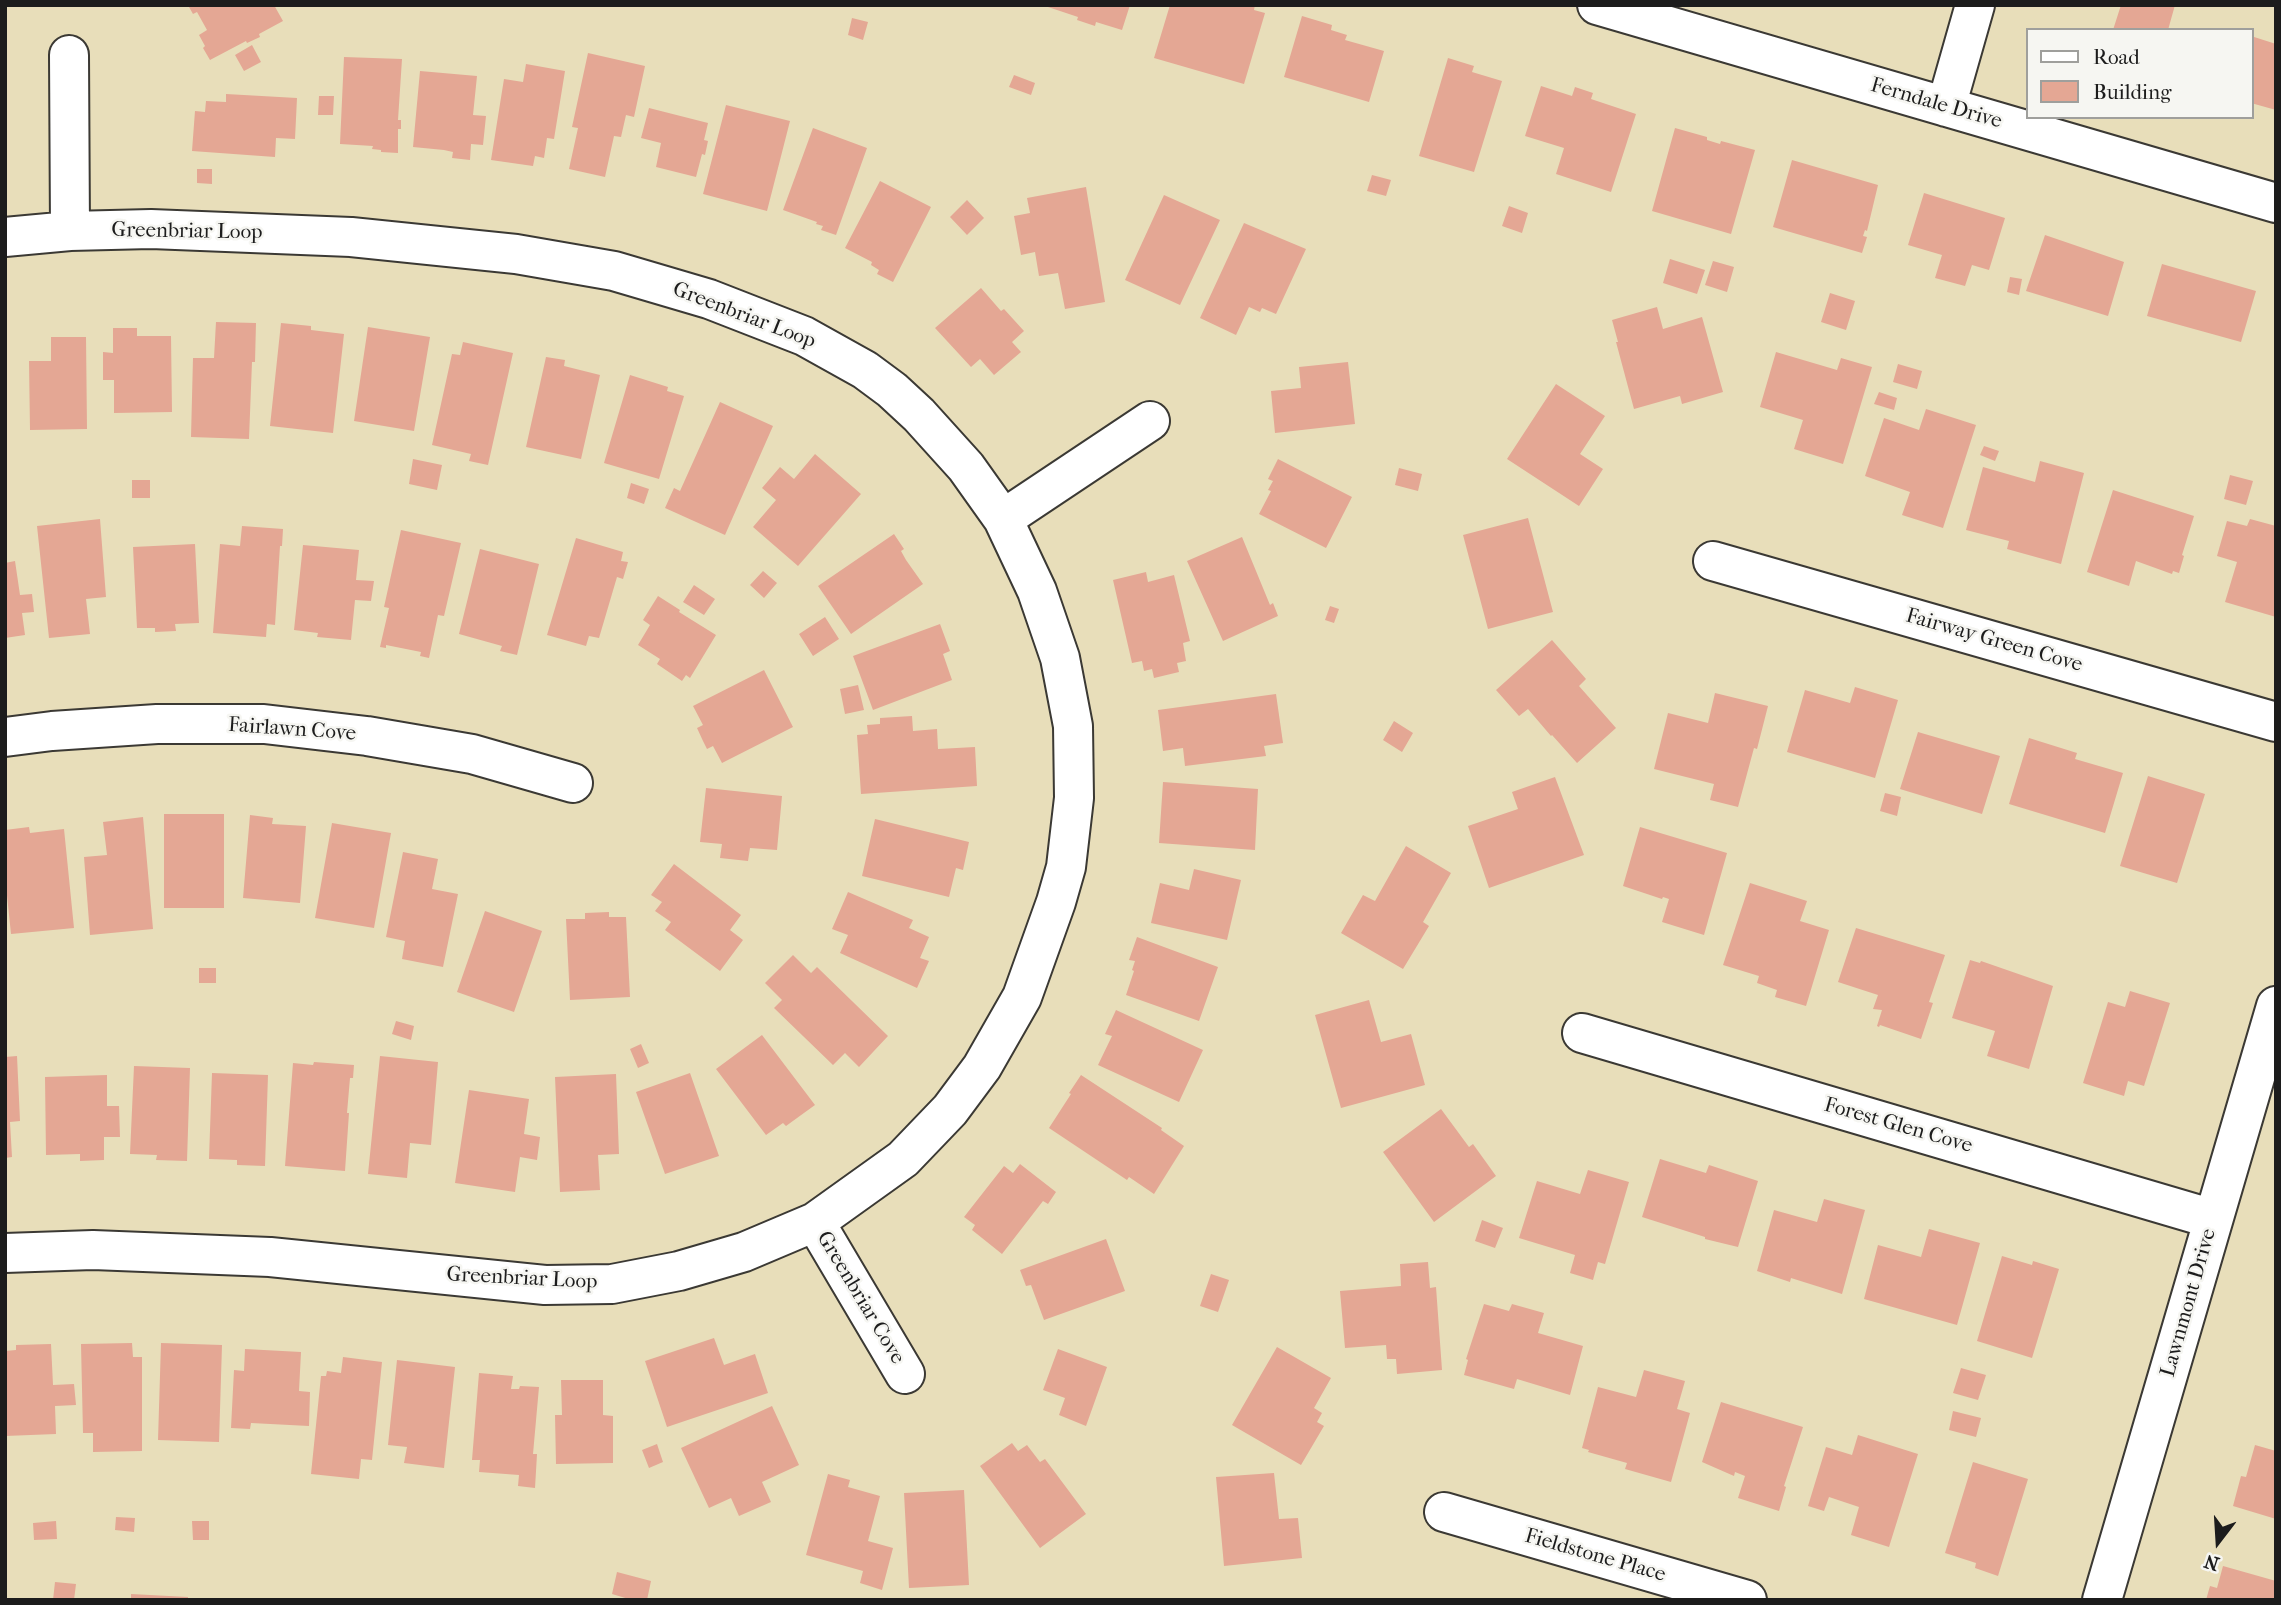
<!DOCTYPE html>
<style>
body{margin:0}
#map{position:relative;width:2281px;height:1605px;overflow:hidden;background:#e8deba;font-family:"IM FELL French Canon",serif}
canvas{display:block}
.frame{position:absolute;inset:0;border:7px solid #1c1c1c;pointer-events:none}
.legend{position:absolute;left:2026px;top:28px;width:228px;height:91px;box-sizing:border-box;background:#f6f6f2;border:2px solid #9f9f9c;margin:0;padding:9px 12px;list-style:none;font-size:21px;color:#1c1c1c}
.legend li{display:flex;align-items:center;gap:14px;height:35px}
.legend b{width:35px;border:2px solid #9f9f9c}
.north{position:absolute;left:2183px;top:1507px;width:70px;height:70px;-webkit-text-stroke:5px #f6f6f2;paint-order:stroke;rotate:197deg;font-size:19px;font-weight:700;line-height:28px;text-align:center;color:#1c1c1c}
.north::after{content:'';display:block;margin:auto;width:24px;height:32px;background:#1c1c1c;clip-path:polygon(50% 0,100% 100%,50% 72%,0 100%)}
</style>
<div id="map">
<canvas width="2281" height="1605"></canvas>
<div class="frame"></div>
<ul class="legend">
<li><b style="height:9px;background:#fff"></b>Road</li>
<li><b style="height:19px;background:#e4a794"></b>Building</li>
</ul>
<div class="north">N</div>
</div>
<script>
const c = document.querySelector('canvas').getContext('2d');
c.lineJoin = 'round';
function fill(path, color) { c.fillStyle = color; c.fill(path, 'evenodd'); }
const toPath = rows => new Path2D(rows.map(r => 'M' + r).join(''));
function strokePath(path, color, width, dash) { c.strokeStyle = color; c.lineWidth = width; c.lineCap = dash ? 'butt' : 'round'; c.setLineDash(dash || []); c.stroke(path); }
function label(font, color, halo, rows, align = 'center') {
  c.font = font + ' "IM FELL French Canon",serif'; c.lineWidth = 5; c.setLineDash([]); c.textBaseline = 'middle'; c.strokeStyle = halo; c.fillStyle = color; for (const [text, x, y, turn = 0] of rows) {
    c.save(); c.translate(x, y); c.rotate((+turn || 0) * Math.PI / 180); c.textAlign = isNaN(turn) ? turn : align; if (halo) c.strokeText(text, 0, 0); c.fillText(text, 0, 0); c.restore();
  }
}
const building = toPath([
 [192,5,274,5,283,21,259,34,260,37,247,43,246,41,210,60,203,48,205,46,199,35,207,30,197,12,193,14,189,7],
 [1042,5,1130,5,1122,30,1096,22,1095,26,1077,20,1078,17],
 [1170,5,1255,5,1254,10,1265,13,1244,84,1154,58],
 [2121,5,2175,5,2168,30,2113,30],
 [1302,16,1332,25,1331,30,1347,35,1345,40,1384,51,1369,102,1284,77],
 [852,18,868,22,863,40,848,35],
 [2251,36,2276,44,2276,110,2251,103],
 [252,45,261,62,244,71,235,55],
 [588,53,645,66,634,117,626,115,621,137,614,136,605,177,569,169,578,128,572,127],
 [344,57,402,59,398,120,401,120,401,129,398,129,398,153,381,152,381,150,372,149,373,146,340,144],
 [1448,58,1474,66,1472,72,1502,81,1474,172,1419,156],
 [526,64,565,71,554,139,547,138,544,158,535,156,533,166,491,160,504,79,523,82],
 [420,71,477,76,473,115,486,116,483,145,471,144,470,160,452,158,453,152,444,150,413,147],
 [1014,75,1035,83,1031,95,1009,87],
 [1541,86,1572,96,1575,87,1593,93,1591,99,1636,114,1611,192,1556,174,1564,148,1525,136],
 [226,94,297,98,295,139,276,138,275,157,192,151,195,111,205,112,206,101,226,102],
 [319,96,334,96,333,115,318,115],
 [726,105,790,121,767,211,703,194],
 [649,108,708,123,704,140,708,141,705,155,702,154,696,177,656,167,661,143,641,138],
 [813,128,867,148,836,235,821,230,823,226,816,224,817,222,783,210],
 [1675,128,1707,137,1707,140,1720,144,1721,141,1755,150,1731,234,1652,211],
 [1792,160,1878,185,1867,231,1865,230,1863,236,1867,237,1862,253,1773,227],
 [197,169,212,169,212,184,197,183],
 [1372,175,1391,180,1386,196,1367,191],
 [880,181,931,207,893,282,877,274,879,270,871,265,872,262,845,248],
 [1086,187,1105,302,1065,309,1058,273,1039,276,1035,252,1021,255,1014,216,1030,213,1027,198],
 [1924,193,2005,218,1989,270,1972,265,1965,286,1935,278,1942,255,1908,245],
 [1164,195,1220,220,1180,305,1125,280],
 [967,200,984,218,967,235,950,217],
 [1509,206,1528,213,1522,233,1502,226],
 [1244,223,1306,249,1276,314,1262,308,1260,312,1249,307,1236,335,1200,318],
 [2045,235,2124,262,2108,316,2026,291],
 [1670,259,1705,270,1697,294,1663,283],
 [1713,261,1734,267,1727,292,1705,285],
 [2162,264,2256,291,2241,342,2147,316],
 [2010,277,2022,279,2019,295,2007,292],
 [981,288,1001,311,1004,309,1024,331,1012,342,1021,352,994,375,980,359,971,367,935,328],
 [1830,293,1855,301,1846,330,1821,322],
 [1657,307,1663,329,1702,317,1723,392,1682,404,1680,396,1634,409,1616,342,1618,342,1612,320],
 [216,322,256,323,255,362,252,362,249,439,191,437,193,358,214,358],
 [281,323,311,326,311,330,344,334,333,433,270,426],
 [368,327,430,337,414,431,354,421],
 [113,328,137,328,137,336,171,336,172,412,114,413,114,380,103,380,103,352,113,353],
 [51,337,86,337,87,429,30,430,29,361,51,361],
 [463,342,513,353,488,465,469,461,471,454,432,445,452,354,460,355],
 [1776,352,1837,370,1841,358,1872,367,1843,464,1794,449,1803,420,1760,407],
 [546,357,565,360,564,366,600,375,581,459,526,447],
 [1348,362,1355,424,1275,433,1271,391,1301,388,1299,367],
 [1898,364,1922,371,1917,389,1893,382],
 [630,375,668,387,667,391,684,396,659,479,604,463],
 [1556,384,1605,416,1580,454,1603,469,1579,506,1507,459],
 [1879,392,1897,398,1894,410,1874,404],
 [720,402,773,426,725,535,665,508,674,488,680,491],
 [1926,409,1976,425,1943,528,1902,515,1910,492,1865,476,1884,418,1919,430],
 [1984,446,1999,451,1995,461,1980,455],
 [815,454,861,494,798,566,753,527,776,500,762,488,780,467,794,479],
 [413,459,442,465,437,490,409,484],
 [1278,459,1352,497,1326,548,1259,514,1271,491,1268,490,1273,481,1268,479],
 [2040,461,2084,473,2061,564,2007,549,2009,541,1966,530,1983,467,2035,482],
 [1399,468,1422,474,1418,491,1395,485],
 [2230,475,2253,481,2246,505,2224,499],
 [132,480,150,480,150,498,132,498],
 [631,483,649,489,644,504,627,498],
 [2113,490,2194,516,2182,555,2184,556,2179,573,2173,571,2172,574,2136,561,2129,586,2087,572],
 [1528,518,1553,612,1488,629,1463,535],
 [100,519,106,597,86,599,90,634,49,638,37,526],
 [2250,519,2276,526,2276,617,2225,602,2237,562,2217,556,2227,521,2247,526],
 [242,526,283,529,282,546,280,546,275,625,267,624,266,637,213,633,220,544,240,546],
 [401,530,461,543,444,616,438,615,429,658,420,656,421,652,386,645,386,648,380,647,389,608,384,607],
 [894,534,904,549,901,551,906,560,923,584,851,634,818,586],
 [1242,537,1270,605,1273,603,1278,616,1223,641,1187,561],
 [576,538,623,552,621,561,628,562,623,579,617,577,599,638,589,636,586,646,547,635],
 [195,544,199,623,175,624,176,631,155,632,155,628,137,628,133,547],
 [303,545,359,550,356,580,374,581,371,601,355,600,351,640,317,637,318,633,294,630],
 [480,549,539,564,517,655,500,651,502,646,459,634],
 [15,561,20,595,32,594,34,612,22,613,25,635,5,638,5,563],
 [763,571,777,583,764,598,750,585],
 [1146,572,1148,582,1174,575,1190,641,1183,643,1186,661,1177,663,1179,672,1154,678,1152,669,1144,671,1142,661,1132,663,1113,580],
 [694,585,715,599,704,615,683,602],
 [658,596,680,610,679,612,716,635,690,678,686,675,682,681,657,664,660,659,638,645,650,625,643,620],
 [1330,606,1339,609,1334,623,1325,620],
 [825,617,839,639,813,656,799,634],
 [940,624,950,651,943,654,952,680,873,710,853,656],
 [1552,640,1586,679,1579,686,1616,728,1577,763,1552,735,1551,736,1528,709,1519,716,1496,690],
 [764,670,793,727,722,763,713,746,707,749,703,741,697,728,703,725,693,706],
 [858,685,864,710,845,714,840,689],
 [1855,687,1898,700,1875,778,1787,752,1805,690,1850,703],
 [1715,693,1768,706,1757,749,1754,748,1738,807,1710,800,1714,784,1654,769,1668,713,1708,723],
 [1276,694,1283,743,1264,746,1266,756,1185,766,1183,748,1163,751,1158,710],
 [912,716,913,731,937,729,938,749,975,747,977,786,861,794,857,735,868,734,867,725,880,724,880,718],
 [1394,721,1413,733,1402,752,1383,740],
 [1918,732,2000,756,1982,814,1900,789],
 [2029,738,2077,753,2075,759,2123,773,2105,833,2009,804],
 [2148,776,2205,794,2177,883,2120,866],
 [1555,777,1584,855,1489,888,1468,826,1518,809,1512,792],
 [1163,782,1258,789,1255,850,1159,843],
 [706,788,782,796,777,850,750,848,748,861,720,858,722,844,700,842],
 [1885,793,1901,797,1897,816,1880,811],
 [164,814,224,814,224,908,164,908],
 [250,815,273,818,272,824,306,826,300,903,243,898],
 [143,817,153,929,90,935,84,857,107,855,103,822],
 [875,819,969,842,963,870,956,868,949,897,862,876],
 [332,823,391,833,374,928,315,918],
 [29,827,30,833,64,829,74,928,11,934,5,876,5,830],
 [1640,827,1727,853,1704,935,1662,922,1669,899,1663,897,1662,899,1623,886],
 [1406,846,1451,873,1423,922,1429,926,1403,969,1341,933,1363,895,1375,901],
 [403,852,438,859,432,889,458,894,443,967,402,959,405,941,386,937],
 [674,864,741,915,730,930,743,940,720,971,665,930,671,922,655,911,662,902,651,895],
 [1194,869,1241,880,1227,940,1151,923,1160,883,1189,890],
 [1750,883,1807,901,1800,921,1829,930,1806,1006,1775,997,1777,990,1757,983,1759,976,1723,965],
 [848,892,913,920,909,928,929,937,920,958,929,961,917,988,840,953,848,935,832,929],
 [485,911,542,931,514,1012,457,992],
 [609,912,609,917,626,917,630,997,570,1000,566,919,585,919,585,913],
 [1856,928,1945,955,1929,1002,1933,1003,1921,1039,1880,1025,1879,1027,1877,1026,1882,1010,1873,1009,1878,995,1838,982],
 [1137,937,1218,967,1199,1021,1126,995,1134,971,1132,970,1135,961,1129,960],
 [793,955,811,973,817,967,888,1036,859,1067,845,1053,833,1065,774,1008,782,1000,765,983],
 [1970,960,1980,963,1981,961,2053,986,2029,1069,1987,1056,1995,1031,1952,1018],
 [199,968,216,968,216,983,199,983],
 [2130,991,2170,1003,2144,1086,2128,1081,2124,1096,2083,1083,2108,1002,2125,1007],
 [1369,1000,1381,1042,1411,1034,1425,1085,1341,1108,1315,1015],
 [1116,1010,1203,1050,1179,1102,1098,1065,1112,1036,1105,1034],
 [396,1021,414,1026,411,1040,392,1034],
 [762,1035,815,1105,786,1126,783,1123,766,1135,716,1069],
 [641,1044,649,1063,638,1068,630,1049],
 [17,1056,20,1121,10,1122,12,1157,5,1158,5,1057],
 [380,1056,438,1062,431,1145,410,1143,407,1178,368,1174],
 [314,1062,354,1065,353,1078,350,1078,347,1113,349,1113,345,1171,285,1166,293,1063,313,1065],
 [134,1066,190,1068,187,1161,156,1160,157,1155,130,1154],
 [212,1073,268,1075,265,1166,237,1165,237,1160,209,1159],
 [690,1073,719,1156,665,1174,636,1092],
 [616,1074,619,1154,598,1155,600,1190,560,1192,555,1077],
 [107,1075,107,1106,119,1106,120,1137,104,1137,104,1160,80,1161,80,1154,46,1155,45,1077],
 [1081,1075,1162,1128,1161,1130,1184,1146,1154,1194,1129,1177,1127,1180,1049,1128,1071,1094,1069,1093],
 [469,1090,529,1099,524,1134,540,1137,537,1160,520,1157,515,1192,455,1183],
 [1441,1109,1469,1147,1473,1144,1496,1176,1434,1222,1383,1152],
 [1660,1159,1706,1173,1709,1165,1758,1181,1738,1247,1705,1239,1705,1237,1642,1217],
 [1020,1164,1056,1192,1048,1204,1043,1201,1002,1254,972,1230,975,1225,964,1217,1004,1166,1013,1173],
 [1588,1170,1629,1182,1605,1264,1598,1262,1593,1280,1570,1273,1575,1255,1519,1238,1537,1181,1580,1194],
 [1824,1199,1865,1210,1842,1294,1791,1278,1790,1282,1757,1271,1774,1210,1817,1222],
 [1482,1220,1503,1228,1495,1248,1475,1241],
 [1929,1229,1980,1243,1957,1325,1864,1299,1878,1245,1921,1257],
 [1106,1239,1125,1291,1044,1320,1031,1285,1026,1286,1020,1270],
 [2002,1256,2032,1265,2033,1261,2059,1269,2032,1358,1977,1341],
 [1428,1262,1430,1288,1436,1287,1442,1370,1397,1374,1396,1359,1387,1359,1386,1345,1345,1348,1340,1291,1401,1286,1400,1264],
 [1211,1274,1229,1280,1218,1312,1200,1306],
 [1484,1304,1509,1311,1512,1304,1544,1313,1538,1333,1583,1346,1570,1395,1517,1379,1514,1389,1464,1375,1468,1360,1466,1359],
 [714,1338,724,1365,755,1354,768,1393,667,1427,645,1361],
 [132,1343,133,1357,142,1357,142,1451,93,1452,93,1433,83,1433,81,1344],
 [161,1343,222,1345,219,1442,158,1440],
 [51,1344,53,1385,74,1384,76,1405,55,1406,56,1434,5,1436,5,1351,16,1350,16,1345],
 [1277,1347,1331,1378,1314,1408,1322,1413,1317,1422,1324,1426,1301,1465,1232,1425],
 [245,1349,301,1352,299,1391,310,1392,309,1426,251,1423,250,1429,231,1428,234,1370,244,1371],
 [1058,1349,1107,1367,1086,1426,1059,1415,1065,1398,1043,1390],
 [343,1357,382,1362,372,1460,361,1459,359,1479,311,1474,321,1376,326,1376,327,1371,341,1373],
 [397,1360,455,1367,444,1468,404,1463,407,1447,388,1445],
 [1961,1368,1986,1375,1978,1400,1953,1393],
 [1644,1370,1685,1381,1677,1409,1690,1413,1671,1482,1625,1469,1627,1463,1588,1452,1589,1450,1582,1448,1598,1387,1636,1397],
 [479,1373,513,1376,511,1389,519,1389,520,1386,539,1387,533,1454,537,1454,535,1488,518,1486,519,1475,479,1472,480,1460,472,1460],
 [561,1380,603,1380,603,1415,613,1416,613,1463,556,1464,555,1415,562,1415],
 [1721,1402,1803,1427,1784,1486,1786,1487,1779,1511,1738,1498,1745,1476,1735,1472,1734,1476,1702,1462],
 [772,1406,799,1465,762,1482,771,1502,739,1516,731,1498,709,1508,681,1448],
 [1953,1411,1981,1418,1976,1437,1949,1430],
 [1858,1435,1918,1454,1889,1547,1851,1535,1859,1507,1829,1497,1824,1511,1808,1506,1826,1447,1852,1455],
 [1012,1443,1018,1451,1027,1445,1040,1462,1045,1459,1086,1514,1040,1548,980,1466],
 [657,1444,663,1462,649,1468,642,1450],
 [2255,1445,2276,1451,2276,1519,2233,1506,2241,1476,2246,1477],
 [1973,1462,2028,1479,1998,1576,1975,1568,1976,1563,1945,1553],
 [1274,1473,1279,1519,1298,1518,1302,1558,1224,1566,1216,1477],
 [828,1474,850,1480,848,1487,880,1496,868,1541,893,1548,882,1590,860,1583,863,1571,806,1555],
 [964,1490,969,1585,909,1588,904,1493],
 [116,1517,135,1518,134,1532,115,1530],
 [56,1521,57,1539,34,1540,33,1523],
 [192,1521,209,1521,209,1540,193,1540],
 [2223,1566,2276,1581,2276,1600,2206,1600,2210,1586,2217,1588],
 [617,1572,651,1581,647,1600,632,1600,612,1594],
 [55,1582,76,1584,74,1600,53,1600],
 [131,1594,188,1597,188,1600,131,1600]
]);
const minor = toPath([
 [1597,5,2276,203],
 [69,55,70,231],
 [1946,107,1975,5],
 [5,237,70,231,151,229,351,237,516,254,614,271,709,299,804,336,865,370,892,390,919,415,966,467,1003,519,1037,591,1060,658,1073,726,1074,798,1066,867,1056,902,1022,997,982,1067,950,1110,903,1159,815,1222,744,1252,679,1271,612,1284,545,1285,270,1257,93,1250,5,1253],
 [1003,519,1150,421],
 [1713,561,2276,722],
 [5,737,52,731,157,724,264,724,367,736,472,754,573,783],
 [1582,1033,2213,1219],
 [815,1222,905,1374],
 [1444,1512,1747,1600],
 [2102,1600,2276,1006]
]);
const streetNames = [
 ["Ferndale Drive",1936,104,16],
 ["Greenbriar Loop",187,232,1],
 ["Greenbriar Loop",744,316,21],
 ["Fairway Green Cove",1994,641,16],
 ["Fairlawn Cove",292,730,4],
 ["Forest Glen Cove",1898,1126,16],
 ["Greenbriar Loop",522,1279,3],
 ["Greenbriar Cove",860,1298,59],
 ["Lawnmont Drive",2189,1303,-74],
 ["Fieldstone Place",1595,1556,16]
];
fill(building, '#e4a794');
strokePath(minor, '#3b3934', 42);
strokePath(minor, '#fff', 38);
label('21px', '#1c1c1c', '#f6f6f2', streetNames);
</script>
